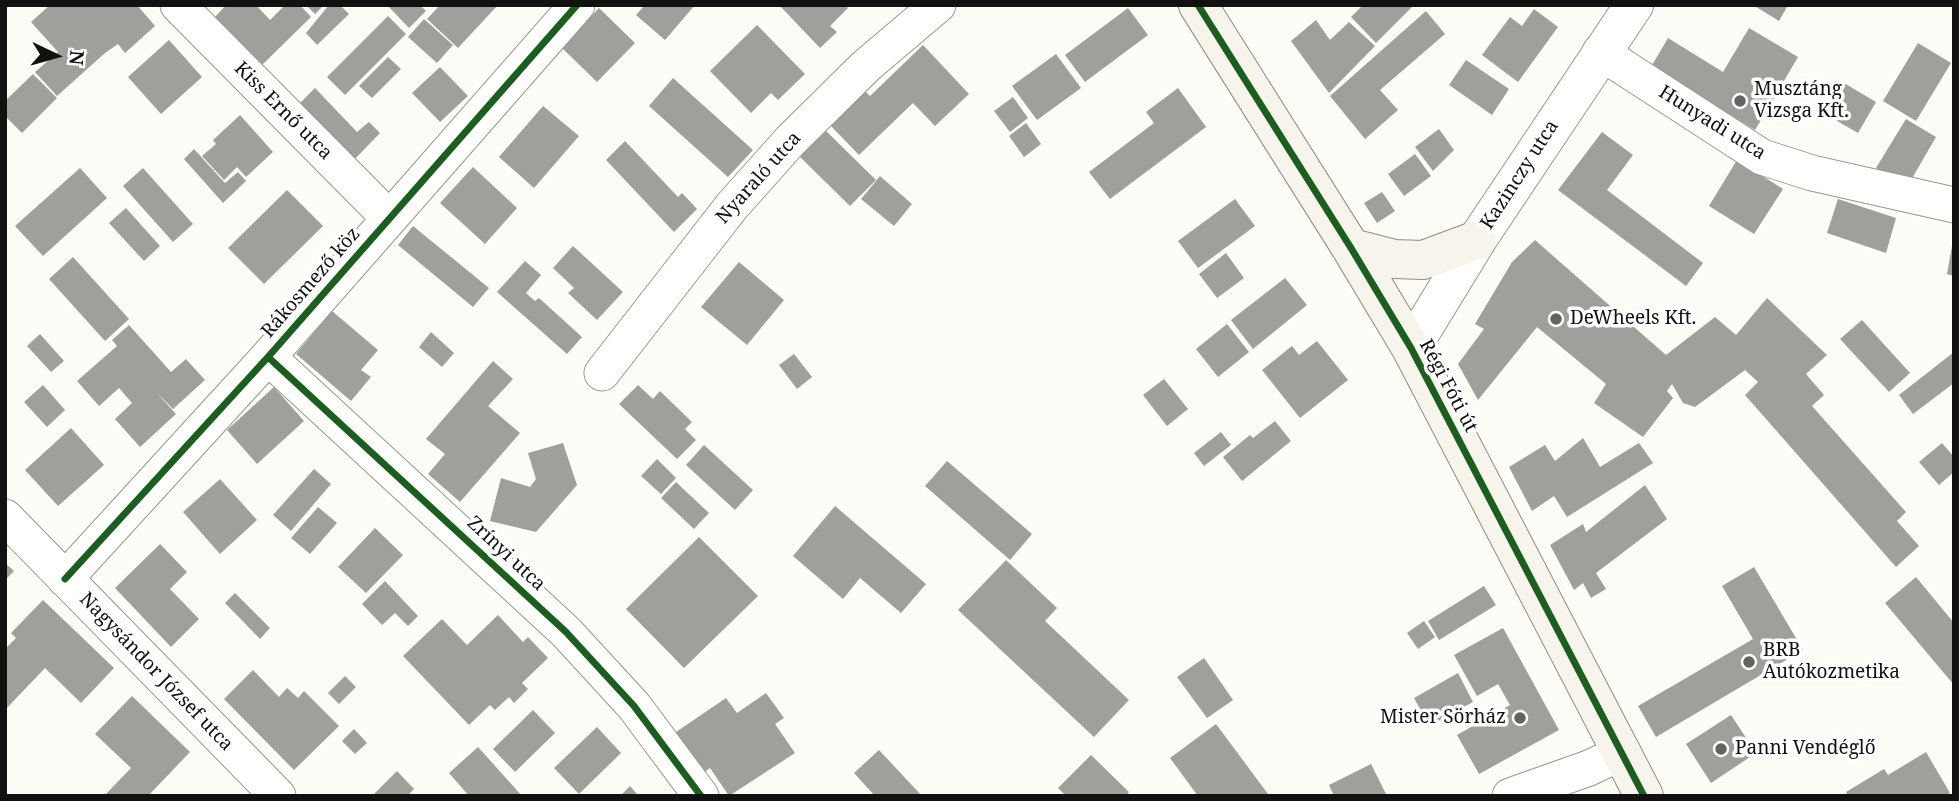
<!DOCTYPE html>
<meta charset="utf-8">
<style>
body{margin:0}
#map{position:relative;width:1959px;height:801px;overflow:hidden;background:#fdfcf7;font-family:"Noto Serif",serif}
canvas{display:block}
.frame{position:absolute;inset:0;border:7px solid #111;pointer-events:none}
.north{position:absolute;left:21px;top:21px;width:70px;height:70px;-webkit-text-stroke:5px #fff;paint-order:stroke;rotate:95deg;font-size:19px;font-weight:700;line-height:28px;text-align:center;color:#111}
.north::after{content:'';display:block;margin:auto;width:24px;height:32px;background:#111;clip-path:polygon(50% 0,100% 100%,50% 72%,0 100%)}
</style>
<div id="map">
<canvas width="1959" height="801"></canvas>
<div class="frame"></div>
<div class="north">N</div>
</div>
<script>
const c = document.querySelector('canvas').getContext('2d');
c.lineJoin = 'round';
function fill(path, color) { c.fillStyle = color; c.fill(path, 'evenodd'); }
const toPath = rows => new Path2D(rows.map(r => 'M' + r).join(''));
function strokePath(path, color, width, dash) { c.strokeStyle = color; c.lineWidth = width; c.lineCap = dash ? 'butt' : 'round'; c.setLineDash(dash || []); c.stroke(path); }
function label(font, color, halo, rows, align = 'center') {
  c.font = font + ' "Noto Serif",serif'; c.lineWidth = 7; c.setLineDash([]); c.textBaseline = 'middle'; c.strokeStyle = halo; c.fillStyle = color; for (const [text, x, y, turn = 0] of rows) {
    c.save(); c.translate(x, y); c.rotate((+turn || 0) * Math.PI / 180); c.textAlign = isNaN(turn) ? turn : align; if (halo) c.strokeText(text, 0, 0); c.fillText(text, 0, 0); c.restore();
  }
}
const building = toPath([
 [50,5,137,5,155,26,125,53,118,44,105,53,57,96,35,72,58,52,31,22],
 [226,5,256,5,270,20,285,5,300,5,311,17,262,65,215,17],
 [306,5,324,5,315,14],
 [329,5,340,5,349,14,317,45,306,33],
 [387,5,420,5,426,11,409,28],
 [440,5,498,5,458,48,427,19],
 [645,5,695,5,665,40,636,15],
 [779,5,845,5,848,8,830,26,837,32,820,48],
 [1363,5,1414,5,1376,43,1351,17],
 [1753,5,1788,5,1779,21],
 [599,8,635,43,597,82,561,47],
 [1128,8,1148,35,1085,82,1065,55],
 [1534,9,1558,27,1518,82,1482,55,1510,17,1522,26],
 [1426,11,1445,34,1380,90,1398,110,1365,139,1330,96],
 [388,16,406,34,345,95,327,77],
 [424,19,453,45,437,63,408,37],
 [1316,20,1330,40,1349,22,1375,46,1329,93,1291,41],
 [757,25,805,74,778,100,771,93,751,113,710,71],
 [1749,28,1798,57,1755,130,1651,67,1668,38,1723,72],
 [169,40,202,77,161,114,128,77],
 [1918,43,1951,63,1916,121,1883,101],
 [923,45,969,94,935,126,913,103,859,155,828,123,864,90,870,96],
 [1056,54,1081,88,1037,120,1012,86],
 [388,57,401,69,372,98,359,86],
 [1466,60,1509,89,1492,115,1449,85],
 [440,67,468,96,440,122,412,93],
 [33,74,57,98,22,133,5,116,5,101],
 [673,78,753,150,728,177,649,106],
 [1844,83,1876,102,1858,133,1825,114],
 [315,88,357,132,369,122,380,133,351,163,296,107],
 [1178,88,1206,127,1110,199,1089,172,1154,123,1146,112],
 [1013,97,1028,118,1010,132,994,111],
 [543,106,579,136,534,188,499,157],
 [240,115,273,152,246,177,237,167,224,180,202,156,216,144,213,140],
 [1906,119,1936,137,1907,187,1876,168],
 [1026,123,1041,144,1024,157,1009,136],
 [823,128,876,180,850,206,798,155],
 [1439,129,1454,150,1433,171,1415,147],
 [1602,132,1633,155,1607,190,1703,263,1686,286,1558,190],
 [625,141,678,197,682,193,697,209,674,232,606,160],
 [194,149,225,183,238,172,246,181,223,203,184,159],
 [1415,154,1431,176,1404,196,1388,174],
 [1737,160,1783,189,1754,234,1709,206],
 [473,167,517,208,485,244,440,203],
 [80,168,107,198,43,256,15,226],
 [143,168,193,224,173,242,123,186],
 [880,176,912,204,894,226,861,199],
 [287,190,323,226,264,284,228,248],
 [1382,192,1395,211,1377,223,1364,203],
 [1235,199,1255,226,1198,268,1178,241],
 [1838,199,1896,218,1886,253,1827,233],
 [126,208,160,246,144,261,109,223],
 [413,226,489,288,473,307,398,245],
 [1535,240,1666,355,1715,317,1736,335,1767,298,1827,355,1806,374,1824,395,1812,406,1906,512,1897,521,1919,546,1896,567,1745,395,1758,382,1745,370,1695,407,1683,403,1672,384,1667,391,1673,398,1643,437,1594,403,1606,384,1537,327,1478,400,1458,364,1484,329,1475,324,1512,262],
 [573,246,623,292,597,320,568,293,574,288,553,268],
 [1952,246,1954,246,1954,276,1947,274],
 [1226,253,1244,278,1217,298,1199,274],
 [73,257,129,319,105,341,49,279],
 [525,261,541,275,526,293,535,301,539,298,582,337,567,354,497,292],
 [739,262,784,300,747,345,701,307],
 [1285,278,1307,305,1253,349,1231,320],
 [332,311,378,350,361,370,371,377,351,401,296,354],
 [1862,320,1910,373,1889,392,1840,339],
 [1227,324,1249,352,1218,377,1196,349],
 [129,325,171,372,186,359,205,380,173,409,157,393,176,414,140,447,115,419,132,403,119,388,99,406,77,381,117,346,112,340],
 [431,332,454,353,442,367,419,347],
 [40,334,64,361,51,372,27,346],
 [1317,341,1348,380,1300,418,1262,370,1292,346,1299,355],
 [1954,352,1954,383,1913,414,1899,395],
 [794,354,812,377,797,389,779,365],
 [493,361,513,379,488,406,520,433,460,502,428,474,445,454,426,439],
 [1164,379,1188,409,1167,426,1143,395],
 [43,385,65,410,47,427,24,402],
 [638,385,653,399,660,391,692,422,685,429,696,440,677,459,619,404],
 [274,387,304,421,257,464,227,430],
 [1275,421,1291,441,1242,481,1223,457,1250,435,1253,438],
 [71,428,104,465,58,506,25,470],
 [1221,432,1231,445,1204,466,1194,453],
 [1583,438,1600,467,1639,443,1653,463,1567,517,1554,496,1532,511,1509,467,1545,445,1555,461],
 [563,443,577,485,536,532,490,521,501,478,530,487,536,479,528,453],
 [1942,443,1954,457,1954,472,1939,485,1919,462],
 [704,445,753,490,735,510,686,465],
 [657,459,676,478,661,494,641,476],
 [947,461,1032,534,1010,560,925,486],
 [314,469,331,484,291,531,273,515],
 [220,479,257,520,220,554,183,512],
 [676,482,709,513,694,529,661,498],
 [1645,485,1667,519,1596,573,1606,589,1591,598,1583,583,1574,590,1550,545,1583,524,1586,532],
 [835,506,926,584,901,613,860,578,843,599,793,556],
 [318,507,337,523,310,554,291,538],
 [375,528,403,555,366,593,338,567],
 [699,537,758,596,684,668,626,609],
 [160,544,187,572,170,589,199,619,171,647,115,588],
 [1006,560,1057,608,1045,621,1129,700,1094,737,958,610],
 [5,563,14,571,5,580],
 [1754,567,1803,650,1656,737,1638,706,1753,639,1722,586],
 [1916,577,1954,623,1954,685,1885,603],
 [385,581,418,616,408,626,395,613,382,625,362,604],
 [1484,586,1496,605,1439,640,1428,621],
 [235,593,270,628,260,639,225,603],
 [43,600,114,668,81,703,45,668,5,710,5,649,16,638,11,633],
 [498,615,523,642,528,637,548,658,522,683,528,689,514,703,509,697,495,710,490,705,469,725,403,656,442,619,467,645],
 [1424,621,1435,637,1418,649,1407,633],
 [1503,628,1559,730,1479,774,1457,735,1510,705,1498,684,1477,696,1454,655],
 [1204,658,1233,700,1207,718,1177,677],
 [253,670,279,697,287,688,298,698,304,691,339,726,294,770,224,699],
 [1458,673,1473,702,1429,726,1414,698],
 [345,676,356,687,339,704,328,693],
 [766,693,784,718,775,724,795,753,729,796,710,768,703,773,676,732,726,698,737,713],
 [132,696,190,752,148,796,104,796,131,768,95,734],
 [533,710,555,733,515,772,493,749],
 [1731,715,1756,753,1711,783,1686,744],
 [1216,724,1268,794,1266,796,1198,796,1170,758],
 [597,727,621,753,579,794,554,768],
 [354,729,367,743,355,754,342,741],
 [478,747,522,796,469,796,449,773],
 [879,750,922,796,875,796,854,773],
 [1926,752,1950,793,1945,796,1848,796,1846,792,1884,769,1888,775],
 [1091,755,1129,792,1126,796,1066,796,1058,788],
 [1371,764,1387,796,1334,796,1329,785],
 [397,771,414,789,407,796,372,796],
 [630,786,637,794,620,796]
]);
const minor = toPath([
 [178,5,389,218],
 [1600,52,1762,157,1812,173,1954,205],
 [268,357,566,632,634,706,701,796],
 [602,373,732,206,790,141,866,66,938,5],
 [5,517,278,796],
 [65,579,268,357,577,5],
 [1510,796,1589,768,1623,752]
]);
const tertiary = toPath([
 [1411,348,1477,240,1634,5]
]);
const secondary = toPath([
 [1198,5,1351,248,1411,348,1644,796],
 [1351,248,1394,259,1423,260,1477,240]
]);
const cycleway = toPath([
 [1198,5,1351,248,1411,348,1644,796],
 [268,357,566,632,634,706,701,796],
 [65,579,268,357,577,5]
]);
const markers = [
 [1740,101,7,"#646362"],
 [1556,319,7,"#646362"],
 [1749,662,7,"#646362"],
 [1520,718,7,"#646362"],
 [1721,749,7,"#646362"]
];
const poiNames = [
 ["Musztáng",1754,90],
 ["Vizsga Kft.",1754,112],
 ["DeWheels Kft.",1570,319],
 ["BRB",1763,651],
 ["Autókozmetika",1763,673],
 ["Mister Sörház",1506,718,"right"],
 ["Panni Vendéglő",1735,749]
];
const streetNames = [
 ["Kiss Ernő utca",283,111,45],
 ["Hunyadi utca",1712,123,32],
 ["Kazinczy utca",1520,175,-57],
 ["Nyaraló utca",759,178,-48],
 ["Rákosmező köz",311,283,-49],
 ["Régi Fóti út",1448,386,62],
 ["Zrínyi utca",506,554,43],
 ["Nagysándor József utca",156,672,46]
];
fill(building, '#a19f9c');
strokePath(minor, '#979795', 37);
strokePath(tertiary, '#979795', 40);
strokePath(secondary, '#8e8d8b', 40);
strokePath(minor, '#fffffe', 35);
strokePath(tertiary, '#fffffe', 38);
strokePath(secondary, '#f6f4eb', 38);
strokePath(cycleway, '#1b5e20', 7);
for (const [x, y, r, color] of markers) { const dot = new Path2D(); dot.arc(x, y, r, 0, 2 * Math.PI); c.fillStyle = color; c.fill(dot); strokePath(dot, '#fff', 2.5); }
label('19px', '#111', '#fff', poiNames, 'left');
label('19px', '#111', '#fff', streetNames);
</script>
